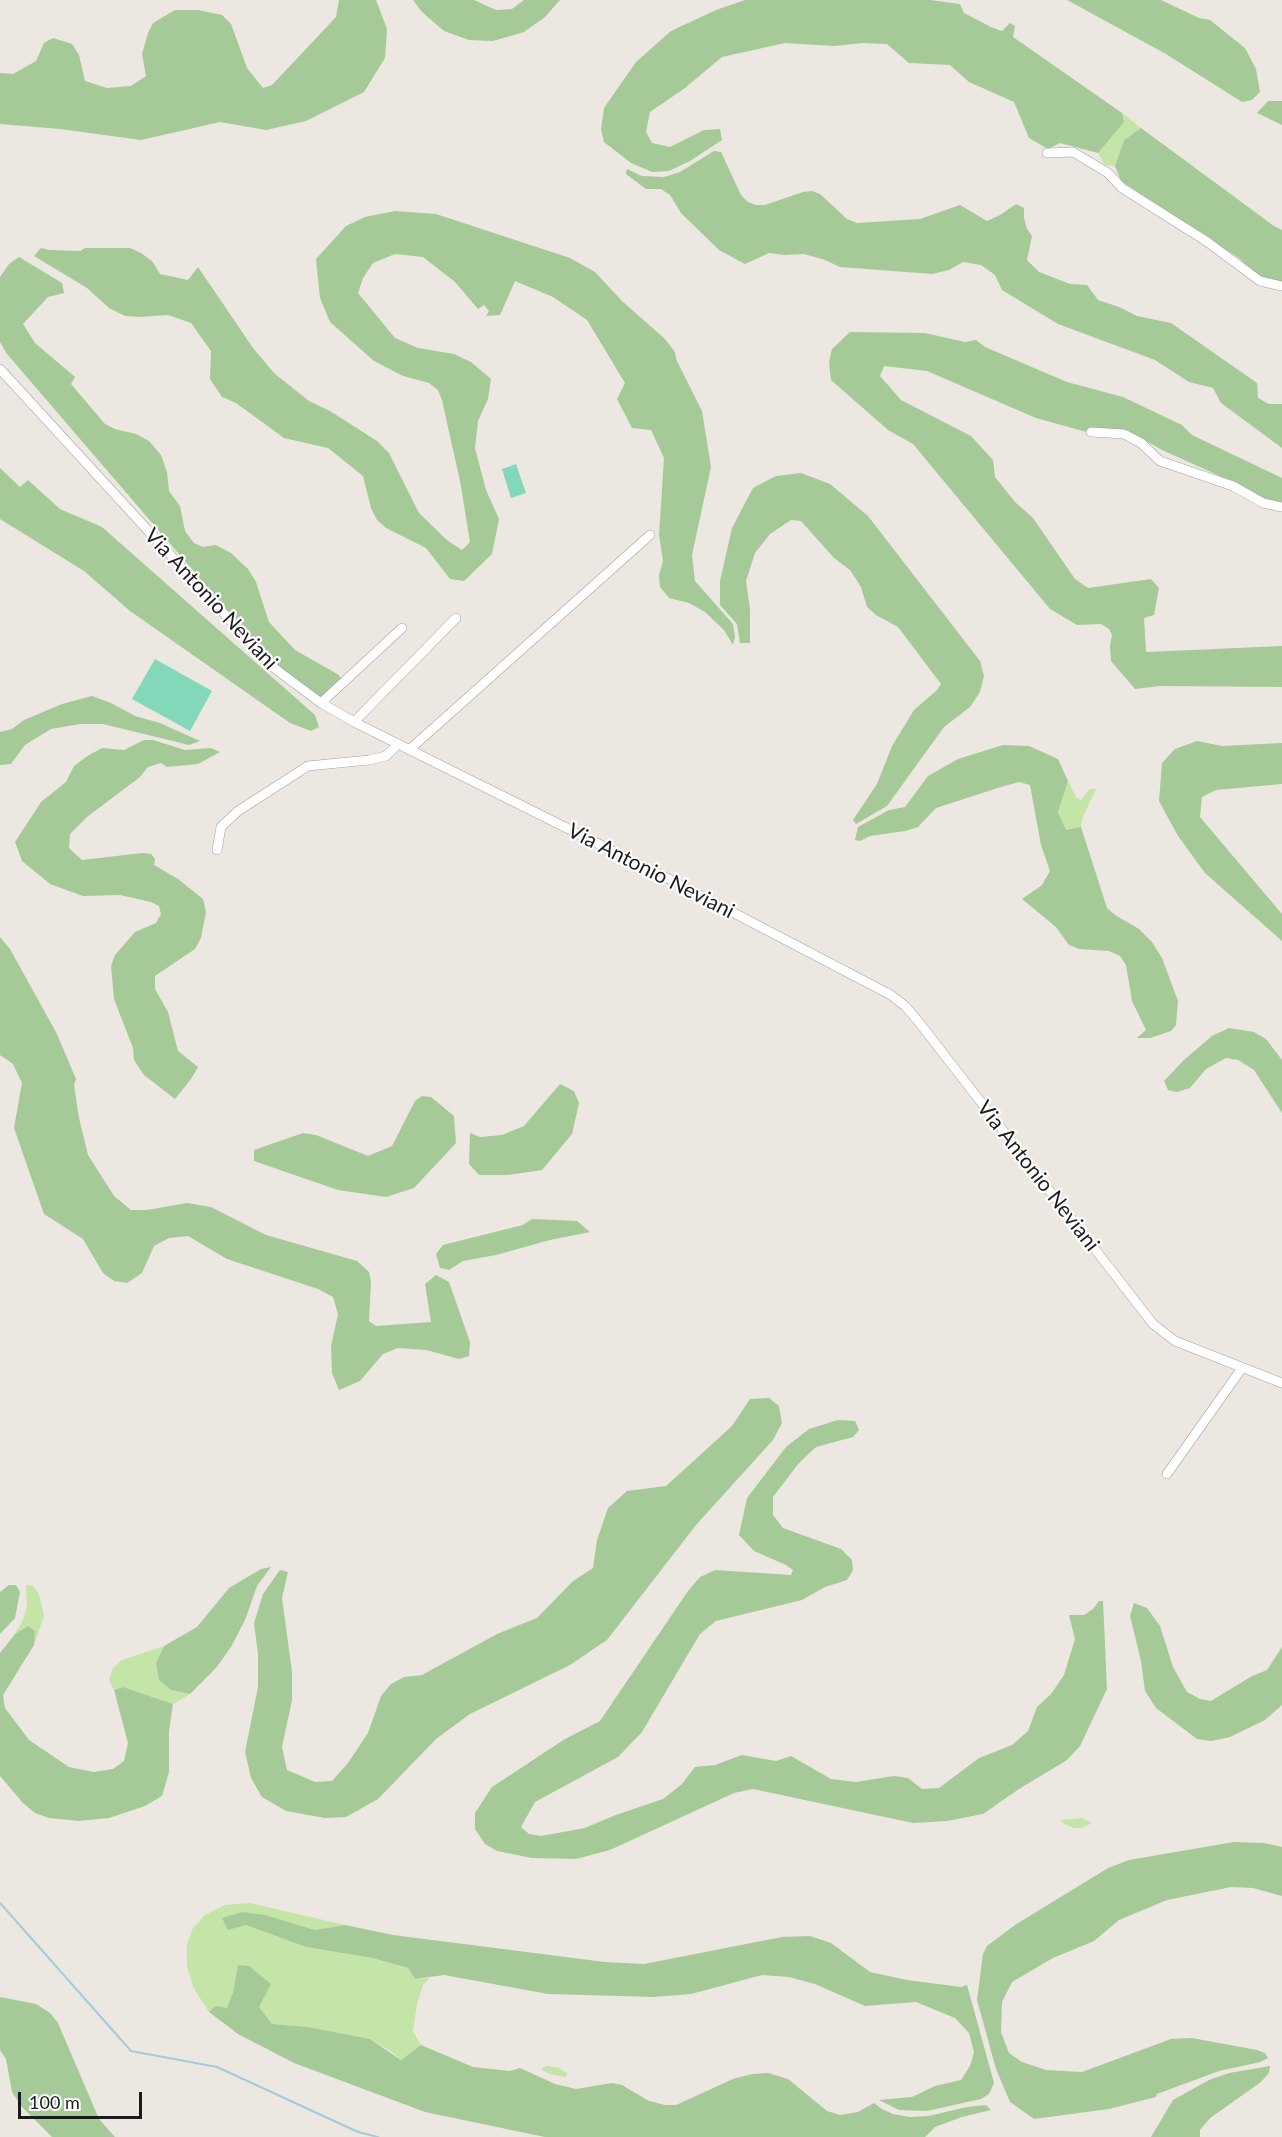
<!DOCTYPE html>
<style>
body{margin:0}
#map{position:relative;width:1282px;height:2137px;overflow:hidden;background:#ece8e1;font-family:Lato,sans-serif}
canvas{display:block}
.scale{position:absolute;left:18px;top:2092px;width:124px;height:27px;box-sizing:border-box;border:3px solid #1b1b1b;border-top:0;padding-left:8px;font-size:18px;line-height:21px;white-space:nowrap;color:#1b1b1b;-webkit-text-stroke:4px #fff;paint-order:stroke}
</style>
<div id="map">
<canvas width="1282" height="2137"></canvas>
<div class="scale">100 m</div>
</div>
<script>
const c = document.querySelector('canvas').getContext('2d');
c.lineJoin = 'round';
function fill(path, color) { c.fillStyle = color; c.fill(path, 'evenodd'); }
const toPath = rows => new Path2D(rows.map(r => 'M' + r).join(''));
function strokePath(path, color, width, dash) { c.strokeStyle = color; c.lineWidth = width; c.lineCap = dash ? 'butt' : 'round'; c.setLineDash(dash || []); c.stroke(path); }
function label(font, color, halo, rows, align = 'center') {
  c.font = font + ' Lato,sans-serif'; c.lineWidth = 4.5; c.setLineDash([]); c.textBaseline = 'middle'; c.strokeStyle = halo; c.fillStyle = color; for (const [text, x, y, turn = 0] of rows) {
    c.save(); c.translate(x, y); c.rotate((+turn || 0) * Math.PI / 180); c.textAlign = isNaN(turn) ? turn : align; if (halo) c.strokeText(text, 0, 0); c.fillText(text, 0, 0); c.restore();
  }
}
const grass = toPath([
 [1122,113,1141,128,1124,140,1115,166,1105,165,1098,153,1123,122],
 [1068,781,1076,797,1081,800,1090,789,1096,789,1082,819,1081,827,1066,830,1058,812],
 [26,1585,33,1586,39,1594,44,1616,34,1645,35,1631,28,1626,15,1634,22,1622,27,1607],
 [164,1646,156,1663,171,1690,190,1694,173,1704,123,1687,114,1690,109,1680,113,1668,122,1660],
 [1082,1818,1092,1823,1082,1828,1074,1828,1064,1824,1060,1820],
 [250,1903,345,1925,315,1930,265,1915,228,1929,246,1925,306,1947,372,1958,408,1968,415,1979,430,1978,423,1985,417,2004,413,2031,421,2045,401,2060,392,2052,370,2039,308,2027,272,2024,259,2007,238,1966,233,1992,227,2008,216,2007,209,2012,194,1989,187,1967,187,1944,193,1928,205,1915,225,1905],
 [548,2066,559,2068,568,2074,565,2077,550,2074,542,2070,543,2067]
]);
const forest = toPath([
 [339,0,376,0,387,29,385,58,364,92,306,121,266,130,220,122,141,140,60,129,0,124,0,73,13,74,36,61,44,43,53,38,72,44,79,55,85,81,107,88,131,86,146,76,142,54,148,33,153,23,175,10,198,10,222,15,231,24,247,68,263,88,272,85,336,17],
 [413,0,474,0,496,10,512,9,524,0,560,0,545,17,524,32,493,41,469,40,444,31,422,12],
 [745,0,930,0,960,4,964,13,991,27,1002,31,1010,23,1015,26,1013,37,1122,113,1124,122,1098,153,1060,143,1048,149,1029,138,1014,102,969,82,950,65,909,63,887,44,863,43,834,46,785,43,722,57,685,88,650,112,646,132,652,143,670,147,704,130,720,129,722,140,690,161,669,171,652,172,631,163,604,142,601,129,604,108,636,62,671,31,716,10],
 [1067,0,1161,0,1199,18,1210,20,1245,48,1256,69,1260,92,1252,100,1242,102,1166,54],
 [1268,101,1282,101,1282,125,1257,113],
 [1141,128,1274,226,1282,230,1282,283,1259,277,1239,258,1121,181,1115,166,1124,140],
 [714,151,721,152,741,195,748,202,756,205,765,205,803,192,812,191,820,194,847,219,857,223,920,219,960,205,987,221,1000,215,1016,204,1024,208,1024,218,1027,229,1032,236,1027,260,1039,272,1070,284,1087,285,1098,300,1119,307,1137,316,1171,323,1257,383,1258,398,1269,404,1282,404,1282,448,1221,403,1213,388,1189,382,1155,360,1058,324,1002,290,995,275,981,265,963,262,949,270,932,274,840,267,825,260,804,254,785,255,769,253,745,264,719,250,681,213,670,195,661,189,646,189,626,174,627,169,642,176,664,177,680,172],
 [395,211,436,214,570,258,595,272,622,301,665,339,675,352,676,359,702,411,711,467,692,555,695,581,733,624,735,637,733,645,724,630,705,612,689,603,669,598,660,587,659,575,663,561,659,535,664,458,651,430,632,428,617,399,625,383,587,320,553,297,515,281,500,315,486,316,489,311,484,305,478,309,455,282,423,257,395,254,373,263,363,278,358,293,395,338,418,348,454,354,471,362,491,379,488,399,478,421,475,448,486,490,499,519,492,554,464,581,450,579,426,548,386,528,377,520,371,508,363,476,328,448,284,438,236,403,222,397,210,379,211,351,191,323,168,315,139,317,125,316,109,308,87,288,34,256,41,248,49,250,80,251,85,248,130,248,141,253,152,261,160,274,188,280,198,267,253,348,275,374,309,401,330,411,377,441,389,453,419,513,448,541,462,550,470,542,460,481,442,400,438,390,429,383,403,376,374,361,330,322,320,298,316,259,346,226,365,217],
 [19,257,62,283,64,293,48,297,23,324,35,343,75,377,71,384,105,424,115,429,136,434,149,441,161,455,167,472,169,491,180,506,185,531,194,543,203,547,216,545,231,553,248,569,256,582,269,622,295,650,339,675,342,681,325,698,317,697,270,660,7,354,0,342,0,277,9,264],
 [850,332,925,333,965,342,976,340,985,347,1067,382,1123,397,1182,425,1192,435,1282,478,1282,504,1259,498,1240,485,1162,450,1136,435,1101,436,1036,418,927,371,884,366,880,376,901,400,971,436,993,460,995,477,1015,502,1033,518,1075,579,1088,588,1151,579,1159,588,1154,615,1144,618,1146,652,1282,646,1282,687,1160,686,1135,689,1111,661,1110,646,1112,635,1109,629,1101,624,1077,625,1050,609,913,444,888,430,831,380,829,362,832,349],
 [0,468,20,487,28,480,60,509,102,527,315,715,319,727,311,731,290,723,130,611,84,571,0,519],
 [801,473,830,484,868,516,980,661,984,676,980,692,970,707,944,727,887,806,856,824,853,820,877,784,892,746,914,710,937,690,941,684,898,627,876,615,867,607,861,587,850,570,834,558,801,521,791,520,770,534,755,553,746,581,750,609,750,643,740,643,737,624,720,605,720,581,732,528,753,488,776,476],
 [92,696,111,703,135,716,160,723,200,741,189,745,103,724,80,724,51,729,25,745,11,764,0,765,0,732,12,729,24,720,62,704],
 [144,740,153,740,185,750,211,748,220,752,198,764,167,767,161,763,148,767,140,777,87,817,70,834,69,848,82,860,142,853,151,854,155,859,154,865,178,879,203,899,206,912,201,938,195,949,155,976,155,989,168,1012,178,1051,198,1067,191,1079,175,1099,144,1075,134,1060,133,1048,114,999,111,966,115,955,135,932,156,923,161,914,159,906,151,902,120,895,83,896,50,884,22,861,15,842,41,802,66,782,74,766,89,755,102,748,124,750],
 [1197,741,1222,746,1282,743,1282,784,1216,790,1202,797,1200,817,1282,914,1282,941,1205,873,1178,836,1159,801,1162,763,1175,749],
 [1003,745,1029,746,1058,759,1068,781,1058,812,1066,830,1081,827,1107,908,1115,915,1139,929,1152,942,1162,958,1178,1001,1176,1025,1171,1031,1150,1038,1137,1038,1146,1030,1132,1001,1126,965,1120,956,1109,951,1079,949,1069,945,1056,927,1022,899,1042,885,1050,871,1041,845,1030,785,1019,782,1001,787,936,808,918,827,905,831,870,836,860,841,855,840,858,827,889,810,905,807,928,776,958,759],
 [0,937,10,949,57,1034,76,1079,74,1085,79,1118,88,1155,114,1196,131,1210,147,1210,187,1203,211,1207,266,1235,357,1261,369,1272,371,1282,369,1321,376,1326,431,1322,425,1284,436,1275,449,1282,470,1342,469,1356,459,1359,426,1350,398,1348,383,1354,360,1381,339,1390,332,1373,331,1346,338,1314,333,1297,318,1289,227,1259,188,1236,169,1238,154,1246,142,1273,127,1283,114,1281,103,1273,83,1239,44,1214,14,1128,22,1083,13,1064,0,1055],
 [1229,1028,1254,1032,1266,1039,1282,1060,1282,1113,1254,1070,1238,1060,1226,1058,1206,1069,1190,1088,1177,1092,1168,1090,1164,1081,1184,1060,1212,1036],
 [560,1084,574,1091,579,1103,572,1134,542,1170,508,1175,479,1175,469,1164,470,1133,480,1137,502,1135,524,1126],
 [422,1096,431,1097,454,1116,456,1143,414,1188,386,1197,338,1190,254,1161,254,1150,303,1133,316,1135,368,1156,392,1146,415,1101],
 [532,1219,577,1221,590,1232,550,1240,496,1255,463,1261,449,1270,440,1268,436,1254,443,1245,523,1225],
 [769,1398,779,1406,782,1423,773,1440,696,1525,607,1640,570,1665,470,1714,436,1739,378,1799,346,1817,325,1818,286,1811,262,1797,251,1778,245,1752,258,1687,258,1654,254,1623,263,1594,280,1570,288,1572,282,1598,292,1672,292,1700,282,1747,287,1770,315,1782,332,1781,348,1763,368,1733,381,1696,391,1684,404,1677,422,1675,497,1634,537,1618,573,1581,593,1568,597,1540,608,1508,627,1491,666,1486,732,1426,750,1399],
 [838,1420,855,1421,859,1430,853,1437,816,1447,799,1463,773,1497,773,1515,783,1528,841,1549,852,1560,853,1570,847,1580,825,1587,802,1600,716,1621,700,1634,642,1732,618,1757,535,1802,521,1827,529,1834,541,1836,585,1828,613,1816,663,1799,682,1784,695,1767,715,1765,742,1755,776,1761,791,1756,831,1779,856,1782,894,1776,908,1778,922,1789,939,1788,979,1758,1012,1745,1028,1731,1037,1707,1051,1694,1064,1675,1075,1639,1069,1615,1084,1615,1093,1609,1099,1601,1103,1601,1107,1689,1080,1746,1067,1760,1019,1789,983,1814,947,1821,913,1823,753,1789,734,1793,610,1850,576,1859,532,1858,497,1851,485,1844,475,1829,475,1813,492,1787,565,1739,600,1721,688,1591,700,1577,715,1570,791,1575,793,1570,786,1565,754,1551,739,1535,747,1498,786,1447,809,1429],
 [271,1567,257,1586,245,1620,231,1647,216,1668,190,1694,171,1690,159,1680,156,1663,164,1646,197,1627,229,1588,261,1569],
 [9,1585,16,1585,20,1592,15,1618,0,1634,0,1592],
 [1134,1603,1147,1608,1160,1626,1173,1667,1187,1692,1200,1699,1211,1701,1252,1676,1267,1670,1282,1647,1282,1705,1265,1720,1230,1737,1211,1741,1197,1739,1156,1708,1145,1691,1141,1661,1130,1616],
 [28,1626,35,1631,34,1645,3,1695,5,1708,29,1740,69,1767,94,1772,113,1769,124,1761,128,1743,114,1690,123,1687,173,1704,169,1731,169,1772,162,1796,145,1806,109,1818,79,1821,49,1818,35,1813,23,1803,0,1776,0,1653,15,1634],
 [1234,1842,1264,1843,1282,1847,1282,1896,1253,1888,1231,1887,1167,1900,1119,1920,1094,1941,1053,1958,1012,1982,1002,2002,1001,2032,1009,2053,1022,2062,1046,2070,1082,2072,1171,2039,1192,2038,1257,2050,1265,2053,1268,2058,1260,2062,1219,2071,1157,2094,1156,2097,1109,2109,1034,2119,1010,2102,996,2069,977,2000,983,1954,987,1946,1015,1925,1108,1868,1129,1860],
 [242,1912,265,1915,315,1930,345,1925,393,1935,605,1962,644,1964,782,1937,810,1936,831,1943,870,1972,907,1980,961,1987,967,1985,994,2083,989,2094,981,2099,927,2111,899,2110,879,2100,912,2097,935,2086,961,2080,970,2066,974,2052,969,2033,955,2018,916,2002,865,2006,815,1984,789,1977,762,1975,691,1994,654,1997,548,1994,444,1975,415,1979,408,1968,372,1958,306,1947,246,1925,228,1930,222,1918],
 [238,1965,249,1966,271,1984,259,2007,272,2024,308,2027,370,2039,401,2060,421,2045,473,2067,510,2071,520,2068,555,2084,576,2089,612,2083,622,2085,649,2101,665,2105,676,2105,733,2079,752,2074,768,2073,788,2079,827,2111,840,2115,858,2112,874,2103,882,2109,893,2114,910,2117,928,2116,967,2107,986,2105,991,2110,962,2117,935,2127,925,2137,545,2137,425,2112,294,2063,238,2034,209,2012,216,2006,227,2008,233,1992],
 [0,1997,36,2004,50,2013,58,2023,99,2119,115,2137,52,2137,22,2107,12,2092,6,2059,0,2050],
 [1270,2066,1269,2073,1261,2082,1210,2118,1200,2130,1200,2137,1151,2137,1173,2100,1209,2080,1229,2073]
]);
const pitch = toPath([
 [516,464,526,493,511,498,502,469],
 [155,659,212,691,190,731,132,699]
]);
const stream = toPath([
 [0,1903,131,2051,217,2067,358,2132,378,2137]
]);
const street = toPath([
 [1047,153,1073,152,1108,173,1122,188,1206,241,1260,281,1282,286],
 [0,369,274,668,321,703,354,722,669,879,891,995,905,1006,918,1021,1153,1324,1175,1341,1282,1383],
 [1091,432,1124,434,1141,443,1160,461,1233,486,1263,503,1282,507],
 [321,703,402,628],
 [354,722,456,618],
 [409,750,650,535],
 [217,850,221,827,238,811,308,766,369,760,386,756,398,744],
 [1167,1474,1242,1368]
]);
const streetNames = [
 ["Via Antonio Neviani",211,599,47],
 ["Via Antonio Neviani",651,871,27],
 ["Via Antonio Neviani",1038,1176,52]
];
fill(grass, '#c4e4a8');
fill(forest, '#a5c997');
fill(pitch, '#82d8b8');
strokePath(stream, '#a3cbd8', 2);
strokePath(street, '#a2a2a2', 10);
strokePath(street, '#fff', 9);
label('21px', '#1b1b1b', '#fff', streetNames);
</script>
